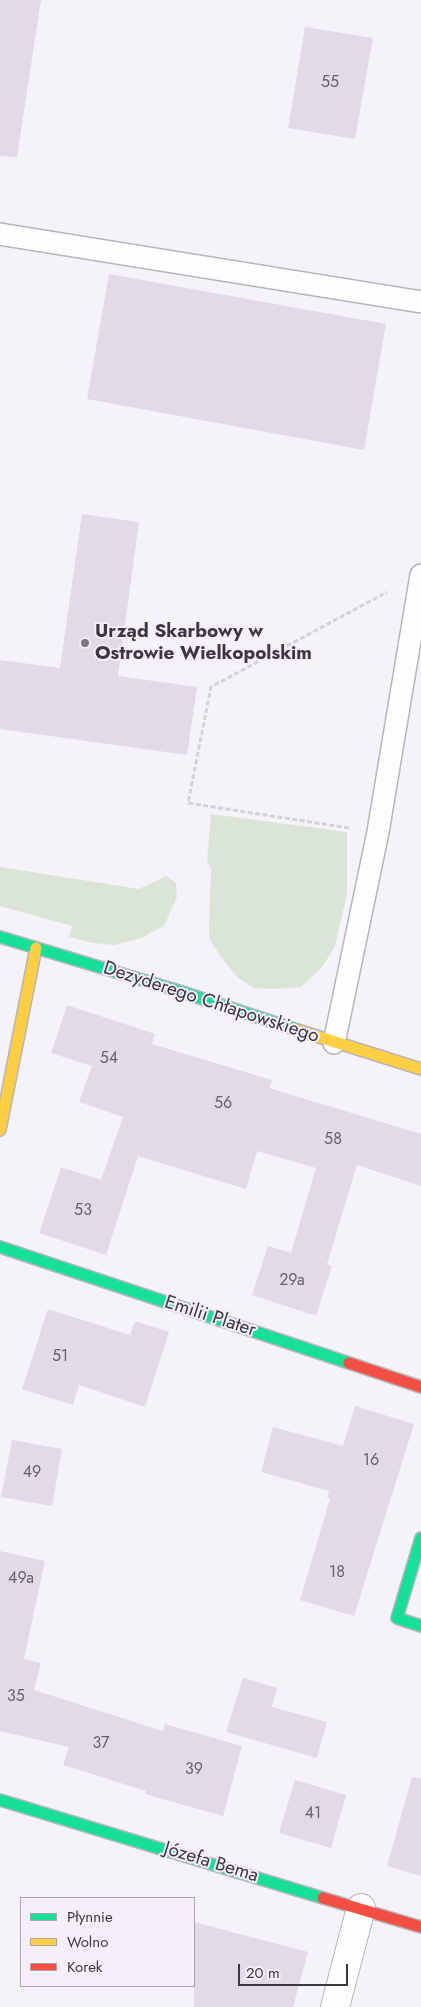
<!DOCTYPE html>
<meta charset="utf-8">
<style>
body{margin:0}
#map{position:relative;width:421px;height:2007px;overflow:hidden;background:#f5f2fa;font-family:Jost,sans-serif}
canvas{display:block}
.legend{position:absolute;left:20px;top:1897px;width:175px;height:90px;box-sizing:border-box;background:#f4eefd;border:1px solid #aaa5b2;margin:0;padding:6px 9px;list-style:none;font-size:15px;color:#3c3842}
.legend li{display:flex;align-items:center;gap:10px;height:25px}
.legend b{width:25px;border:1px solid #aaa5b2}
.scale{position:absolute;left:238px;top:1964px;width:110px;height:22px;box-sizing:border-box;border:2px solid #3c3842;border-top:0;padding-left:6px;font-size:15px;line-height:18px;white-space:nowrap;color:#3c3842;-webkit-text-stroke:4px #f4eefd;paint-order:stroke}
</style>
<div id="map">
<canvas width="421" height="2007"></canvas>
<ul class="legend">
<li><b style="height:6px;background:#16e098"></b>Płynnie</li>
<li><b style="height:6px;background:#ffcf43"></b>Wolno</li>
<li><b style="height:6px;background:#f24e42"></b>Korek</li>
</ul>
<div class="scale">20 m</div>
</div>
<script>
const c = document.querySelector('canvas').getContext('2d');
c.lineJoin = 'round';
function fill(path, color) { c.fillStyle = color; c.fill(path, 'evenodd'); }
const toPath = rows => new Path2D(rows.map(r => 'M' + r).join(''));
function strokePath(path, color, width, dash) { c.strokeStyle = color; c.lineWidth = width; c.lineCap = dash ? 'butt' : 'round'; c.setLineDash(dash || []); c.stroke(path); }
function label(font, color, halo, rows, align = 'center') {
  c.font = font + ' Jost,sans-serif'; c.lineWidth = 4; c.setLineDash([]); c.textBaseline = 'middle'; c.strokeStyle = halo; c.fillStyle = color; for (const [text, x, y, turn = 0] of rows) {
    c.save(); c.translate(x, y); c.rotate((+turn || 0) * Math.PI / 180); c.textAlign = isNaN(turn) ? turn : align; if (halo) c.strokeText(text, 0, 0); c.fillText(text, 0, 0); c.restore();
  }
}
const green = toPath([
 [211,814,347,832,347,894,335,946,323,966,301,987,275,989,254,988,237,977,221,957,210,940,209,930,211,869,207,861],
 [0,867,139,889,166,876,176,883,177,897,164,926,141,938,115,945,93,943,69,937,72,926,0,906]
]);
const building = toPath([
 [0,0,41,0,17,157,0,156],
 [305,27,373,38,355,139,288,128],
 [109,274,386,324,364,450,87,399],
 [82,514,139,522,118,676,197,687,187,755,0,729,0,660,60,668],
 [67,1005,155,1034,152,1044,272,1080,269,1088,421,1134,421,1186,357,1165,327,1264,332,1266,316,1316,252,1295,268,1246,291,1253,316,1168,257,1151,246,1189,138,1156,106,1255,39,1233,61,1167,101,1180,123,1117,79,1102,92,1066,51,1053],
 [48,1309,130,1335,135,1321,169,1332,145,1407,79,1385,73,1405,22,1389],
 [355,1406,414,1424,354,1616,300,1600,330,1499,327,1498,329,1491,261,1472,273,1427,343,1446],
 [12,1440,62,1449,52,1506,1,1497],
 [0,1551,45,1561,24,1659,41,1663,34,1690,163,1731,165,1724,242,1746,223,1816,145,1794,146,1791,63,1765,69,1747,0,1731],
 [243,1678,277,1688,272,1707,327,1722,317,1758,226,1732],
 [412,1777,421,1778,421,1876,387,1866],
 [295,1780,346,1795,331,1848,279,1833],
 [194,1922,308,1952,293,2007,194,2007]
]);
const path = toPath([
 [349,828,188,803,211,687,387,592]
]);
const lane = toPath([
 [0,234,421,302],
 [334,1043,378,832,421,575]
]);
const street = toPath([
 [335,2007,361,1908]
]);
const fast = toPath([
 [0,937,182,992,297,1030],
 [0,1247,349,1363],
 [421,1538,397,1618,421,1626],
 [0,1800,323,1898]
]);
const slow = toPath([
 [297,1030,421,1069],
 [0,1130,36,948]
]);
const jam = toPath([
 [349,1363,421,1387],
 [323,1898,421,1927]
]);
const markers = [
 [85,643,5,"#7d7982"]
];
const numberNames = [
 ["55",330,83],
 ["54",109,1059],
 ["56",223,1104],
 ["58",333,1140],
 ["53",83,1211],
 ["29a",292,1281],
 ["51",60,1357],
 ["16",371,1461],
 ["49",32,1473],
 ["18",337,1573],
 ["49a",21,1579],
 ["35",16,1697],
 ["37",101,1744],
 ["39",194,1770],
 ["41",313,1814]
];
const poiNames = [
 ["Urząd Skarbowy w",95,632],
 ["Ostrowie Wielkopolskim",95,654]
];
const streetNames = [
 ["Dezyderego Chłapowskiego",211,1003,18],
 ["Emilii Plater",210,1317,18],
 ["Józefa Bema",211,1863,17]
];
fill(green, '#dbe5d6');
fill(building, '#e1dbe9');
strokePath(lane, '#b7b4bc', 24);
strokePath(street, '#b7b4bc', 30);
strokePath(fast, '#b7b4bc', 14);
strokePath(slow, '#b7b4bc', 14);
strokePath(jam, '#b7b4bc', 14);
strokePath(path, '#d3d2d4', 3, [5, 2.5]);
strokePath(lane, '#fefdfe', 21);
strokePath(street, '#fefdfe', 28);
strokePath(fast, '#16e098', 11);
strokePath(slow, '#ffcf43', 11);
strokePath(jam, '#f24e42', 11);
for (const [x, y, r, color] of markers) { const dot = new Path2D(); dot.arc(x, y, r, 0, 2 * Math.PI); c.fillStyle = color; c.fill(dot); strokePath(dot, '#f4eefd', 2); }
label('16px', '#66626c', null, numberNames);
label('bold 19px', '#3c3842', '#f4eefd', poiNames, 'left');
label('19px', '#3c3842', '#f4eefd', streetNames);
</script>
